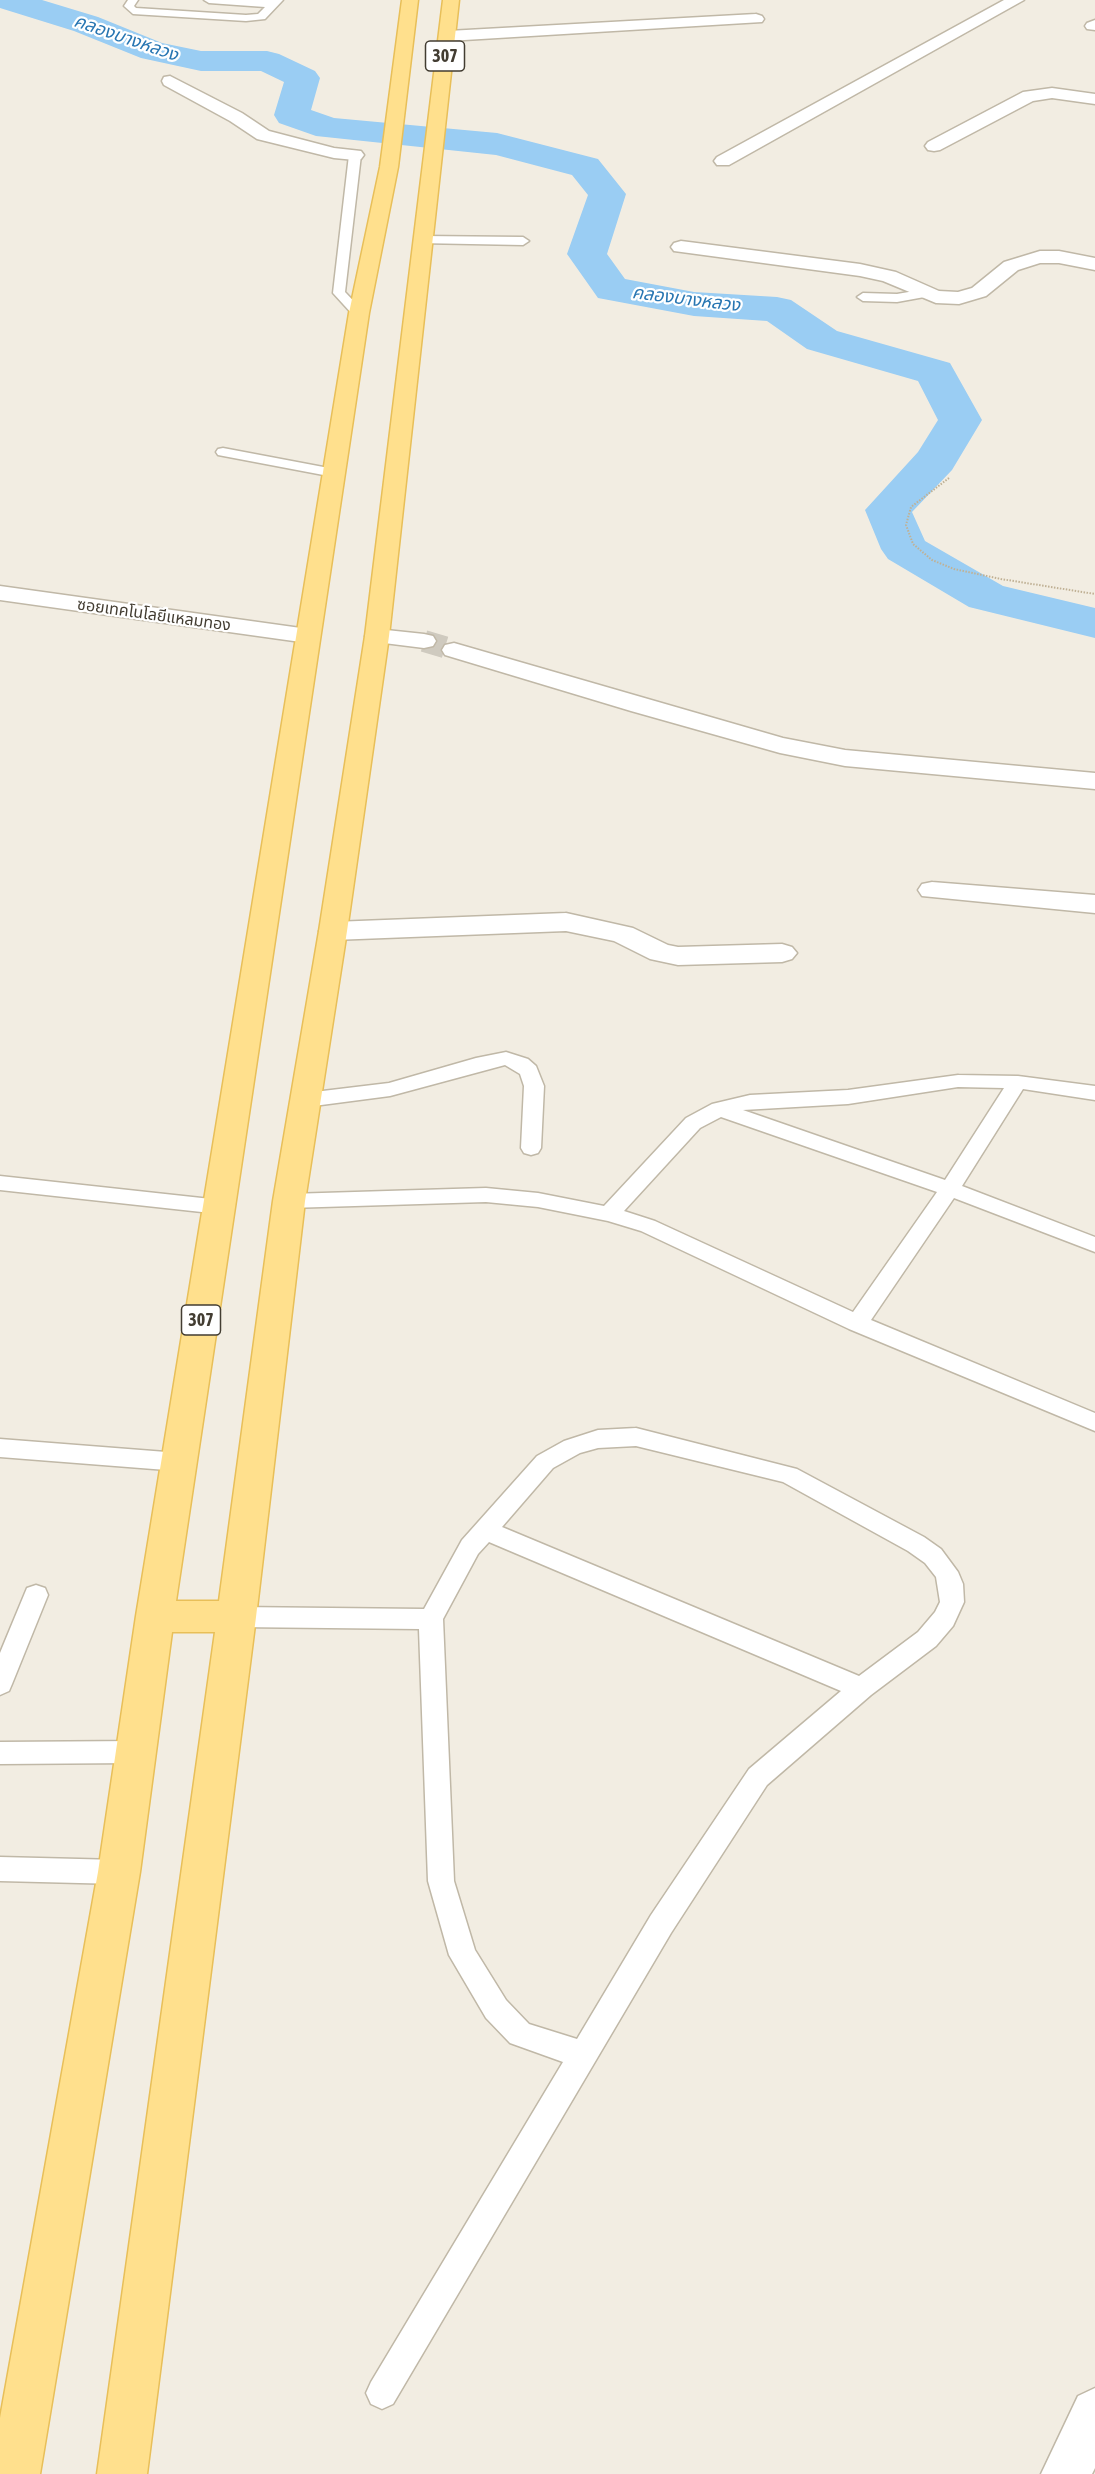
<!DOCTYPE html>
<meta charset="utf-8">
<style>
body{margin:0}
canvas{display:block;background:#f2ede2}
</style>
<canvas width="1095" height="2474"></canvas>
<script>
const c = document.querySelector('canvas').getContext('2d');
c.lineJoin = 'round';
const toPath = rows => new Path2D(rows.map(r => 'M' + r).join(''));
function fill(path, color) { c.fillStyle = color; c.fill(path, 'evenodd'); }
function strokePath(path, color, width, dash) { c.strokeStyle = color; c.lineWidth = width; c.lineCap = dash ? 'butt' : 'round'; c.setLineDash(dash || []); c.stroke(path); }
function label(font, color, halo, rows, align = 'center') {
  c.font = font + ' "Asap Condensed","Noto Sans Thai",sans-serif'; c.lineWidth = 4.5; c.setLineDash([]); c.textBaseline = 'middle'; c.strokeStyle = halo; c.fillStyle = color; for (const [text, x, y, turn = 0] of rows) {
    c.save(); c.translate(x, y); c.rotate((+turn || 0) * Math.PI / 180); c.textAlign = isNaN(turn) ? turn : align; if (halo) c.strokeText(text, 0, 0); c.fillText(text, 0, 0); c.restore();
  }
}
const river = toPath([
 [0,0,42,0,98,17,162,43,201,51,267,51,279,54,315,71,320,78,311,110,334,118,497,133,598,159,626,194,607,254,625,279,694,292,777,297,791,300,837,331,950,363,982,420,952,470,912,512,925,541,1003,586,1095,608,1095,638,969,607,888,559,881,549,865,510,918,452,938,420,918,381,807,349,767,321,694,316,598,298,567,254,588,195,572,175,496,155,316,136,279,123,274,115,284,82,261,71,201,71,141,58,74,31,0,8,0,0]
]);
const minorTunnel = toPath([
 [424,641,454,650]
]);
const path = toPath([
 [949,478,911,507,906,525,913,544,932,560,954,569,1001,579,1095,594]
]);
const service = toPath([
 [128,0,138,0,134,6,136,8,246,15,258,14,265,7,209,3,204,0,283,0,265,19,246,21,133,14,124,6,128,0],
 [355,152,361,155,345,292,365,313,359,317,354,316,333,293,349,155,355,152],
 [422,236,523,237,529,241,523,245,418,243,416,240,422,236],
 [926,289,932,293,930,296,897,302,863,301,857,297,863,293,897,294,926,289],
 [223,448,334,469,341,473,334,477,218,455,216,452,218,449,223,448],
 [506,1052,528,1059,536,1066,544,1086,541,1148,538,1153,531,1155,524,1153,521,1148,524,1086,520,1074,505,1065,390,1096,306,1107,299,1105,296,1100,299,1095,306,1093,389,1083,476,1058,506,1052],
 [958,1075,1018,1076,1095,1086,1095,1100,1023,1089,962,1186,1095,1237,1095,1252,954,1198,871,1320,1095,1413,1095,1431,849,1329,641,1231,608,1221,538,1207,486,1202,289,1208,282,1206,279,1201,282,1196,289,1194,486,1188,538,1193,604,1206,686,1118,712,1104,750,1095,848,1090,958,1075],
 [958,1087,1004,1088,945,1180,743,1110,848,1104,958,1087],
 [721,1117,937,1192,853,1312,655,1221,624,1211,700,1128,721,1117],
 [0,1176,220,1200,227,1202,230,1207,227,1212,220,1214,0,1190,0,1176],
 [636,1428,797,1469,924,1537,941,1549,958,1572,963,1584,964,1602,953,1626,936,1646,871,1695,767,1785,671,1933,393,2404,382,2409,371,2404,366,2393,371,2382,563,2062,510,2043,486,2018,449,1955,428,1881,419,1629,237,1627,228,1624,225,1617,228,1610,237,1607,424,1609,462,1540,537,1456,564,1441,598,1430,636,1428],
 [636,1446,783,1482,908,1551,925,1563,936,1577,940,1602,935,1612,918,1632,859,1676,502,1527,553,1468,580,1453,598,1448,636,1446],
 [489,1542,841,1691,749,1769,651,1915,577,2039,529,2024,506,2000,475,1950,454,1881,443,1619,478,1554,489,1542],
 [0,1439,179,1453,187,1456,191,1462,187,1468,179,1471,0,1457,0,1439],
 [36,1585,45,1588,48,1595,12,1684,9,1691,0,1695,0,1653,27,1588,36,1585],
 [135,1741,144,1744,148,1752,144,1760,135,1763,0,1764,0,1742,135,1741],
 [0,1857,119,1860,128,1864,132,1872,128,1880,119,1884,0,1881,0,1857]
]);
const minor = toPath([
 [1004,0,1024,0,729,165,717,165,714,161,717,157,1004,0],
 [756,14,762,16,764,19,762,22,448,41,440,36,448,31,756,14],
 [1095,20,1095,30,1087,29,1085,26,1087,23,1095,20],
 [170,76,242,113,269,131,334,148,361,151,364,155,361,159,355,160,334,158,257,139,230,121,164,85,162,81,164,77,170,76],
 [1052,88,1095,94,1095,104,1052,98,1033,101,940,150,934,151,928,150,925,146,928,142,1023,92,1052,88],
 [681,241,860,264,896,272,939,291,958,292,972,288,1004,262,1040,251,1059,251,1095,258,1095,270,1059,263,1040,263,1018,270,986,296,959,304,936,303,883,281,860,276,674,251,671,247,674,243,681,241],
 [0,586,308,629,317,631,320,636,317,641,308,643,0,600,0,586],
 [377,629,424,634,433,636,436,641,433,646,424,648,368,641,365,636,368,631,377,629],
 [454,643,783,738,845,750,1095,773,1095,789,845,766,780,753,631,711,445,655,442,650,445,645,454,643],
 [932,882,1095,895,1095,913,922,896,918,890,922,884,932,882],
 [566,913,633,928,668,945,678,947,782,944,792,947,797,953,792,959,782,962,678,965,650,959,614,941,566,931,333,940,323,937,319,931,323,925,333,922,566,913],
 [1095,2388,1095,2468,1092,2474,1041,2474,1078,2396,1095,2388]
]);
const primary = toPath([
 [402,0,418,0,398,167,369,313,176,1601,219,1601,273,1201,319,931,365,636,443,0,459,0,389,636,347,931,305,1201,256,1617,147,2474,97,2474,215,1632,172,1632,140,1872,40,2474,0,2474,0,2418,98,1872,136,1616,349,313,380,167,402,0]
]);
const farStreetnames = [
 ["ซอยเทคโนโลยีแหลมทอง",154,615,8]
];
const farWaternames = [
 ["คลองบางหลวง",126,38,19],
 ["คลองบางหลวง",686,299,7]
];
const shields = [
 [445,56,39],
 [201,1320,39]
];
const shieldNames = [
 ["307",445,56],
 ["307",201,1320]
];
fill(river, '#9acdf3');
strokePath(minorTunnel, '#cfcabf', 22, [22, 11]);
strokePath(service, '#c0b8a7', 3);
strokePath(minor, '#c0b8a7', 3);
strokePath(primary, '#e8bf59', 3);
strokePath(path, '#c0b195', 2, [1.5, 1.5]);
fill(service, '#fff');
fill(minor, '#fff');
fill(primary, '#ffe08d');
label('16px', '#433d32', '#fff', farStreetnames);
label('italic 18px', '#2876b2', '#fff', farWaternames);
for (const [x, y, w] of shields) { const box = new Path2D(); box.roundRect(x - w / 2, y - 15, w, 30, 4.5); c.fillStyle = '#fff'; c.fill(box); strokePath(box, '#433d32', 1.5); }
label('bold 18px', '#433d32', null, shieldNames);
</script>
